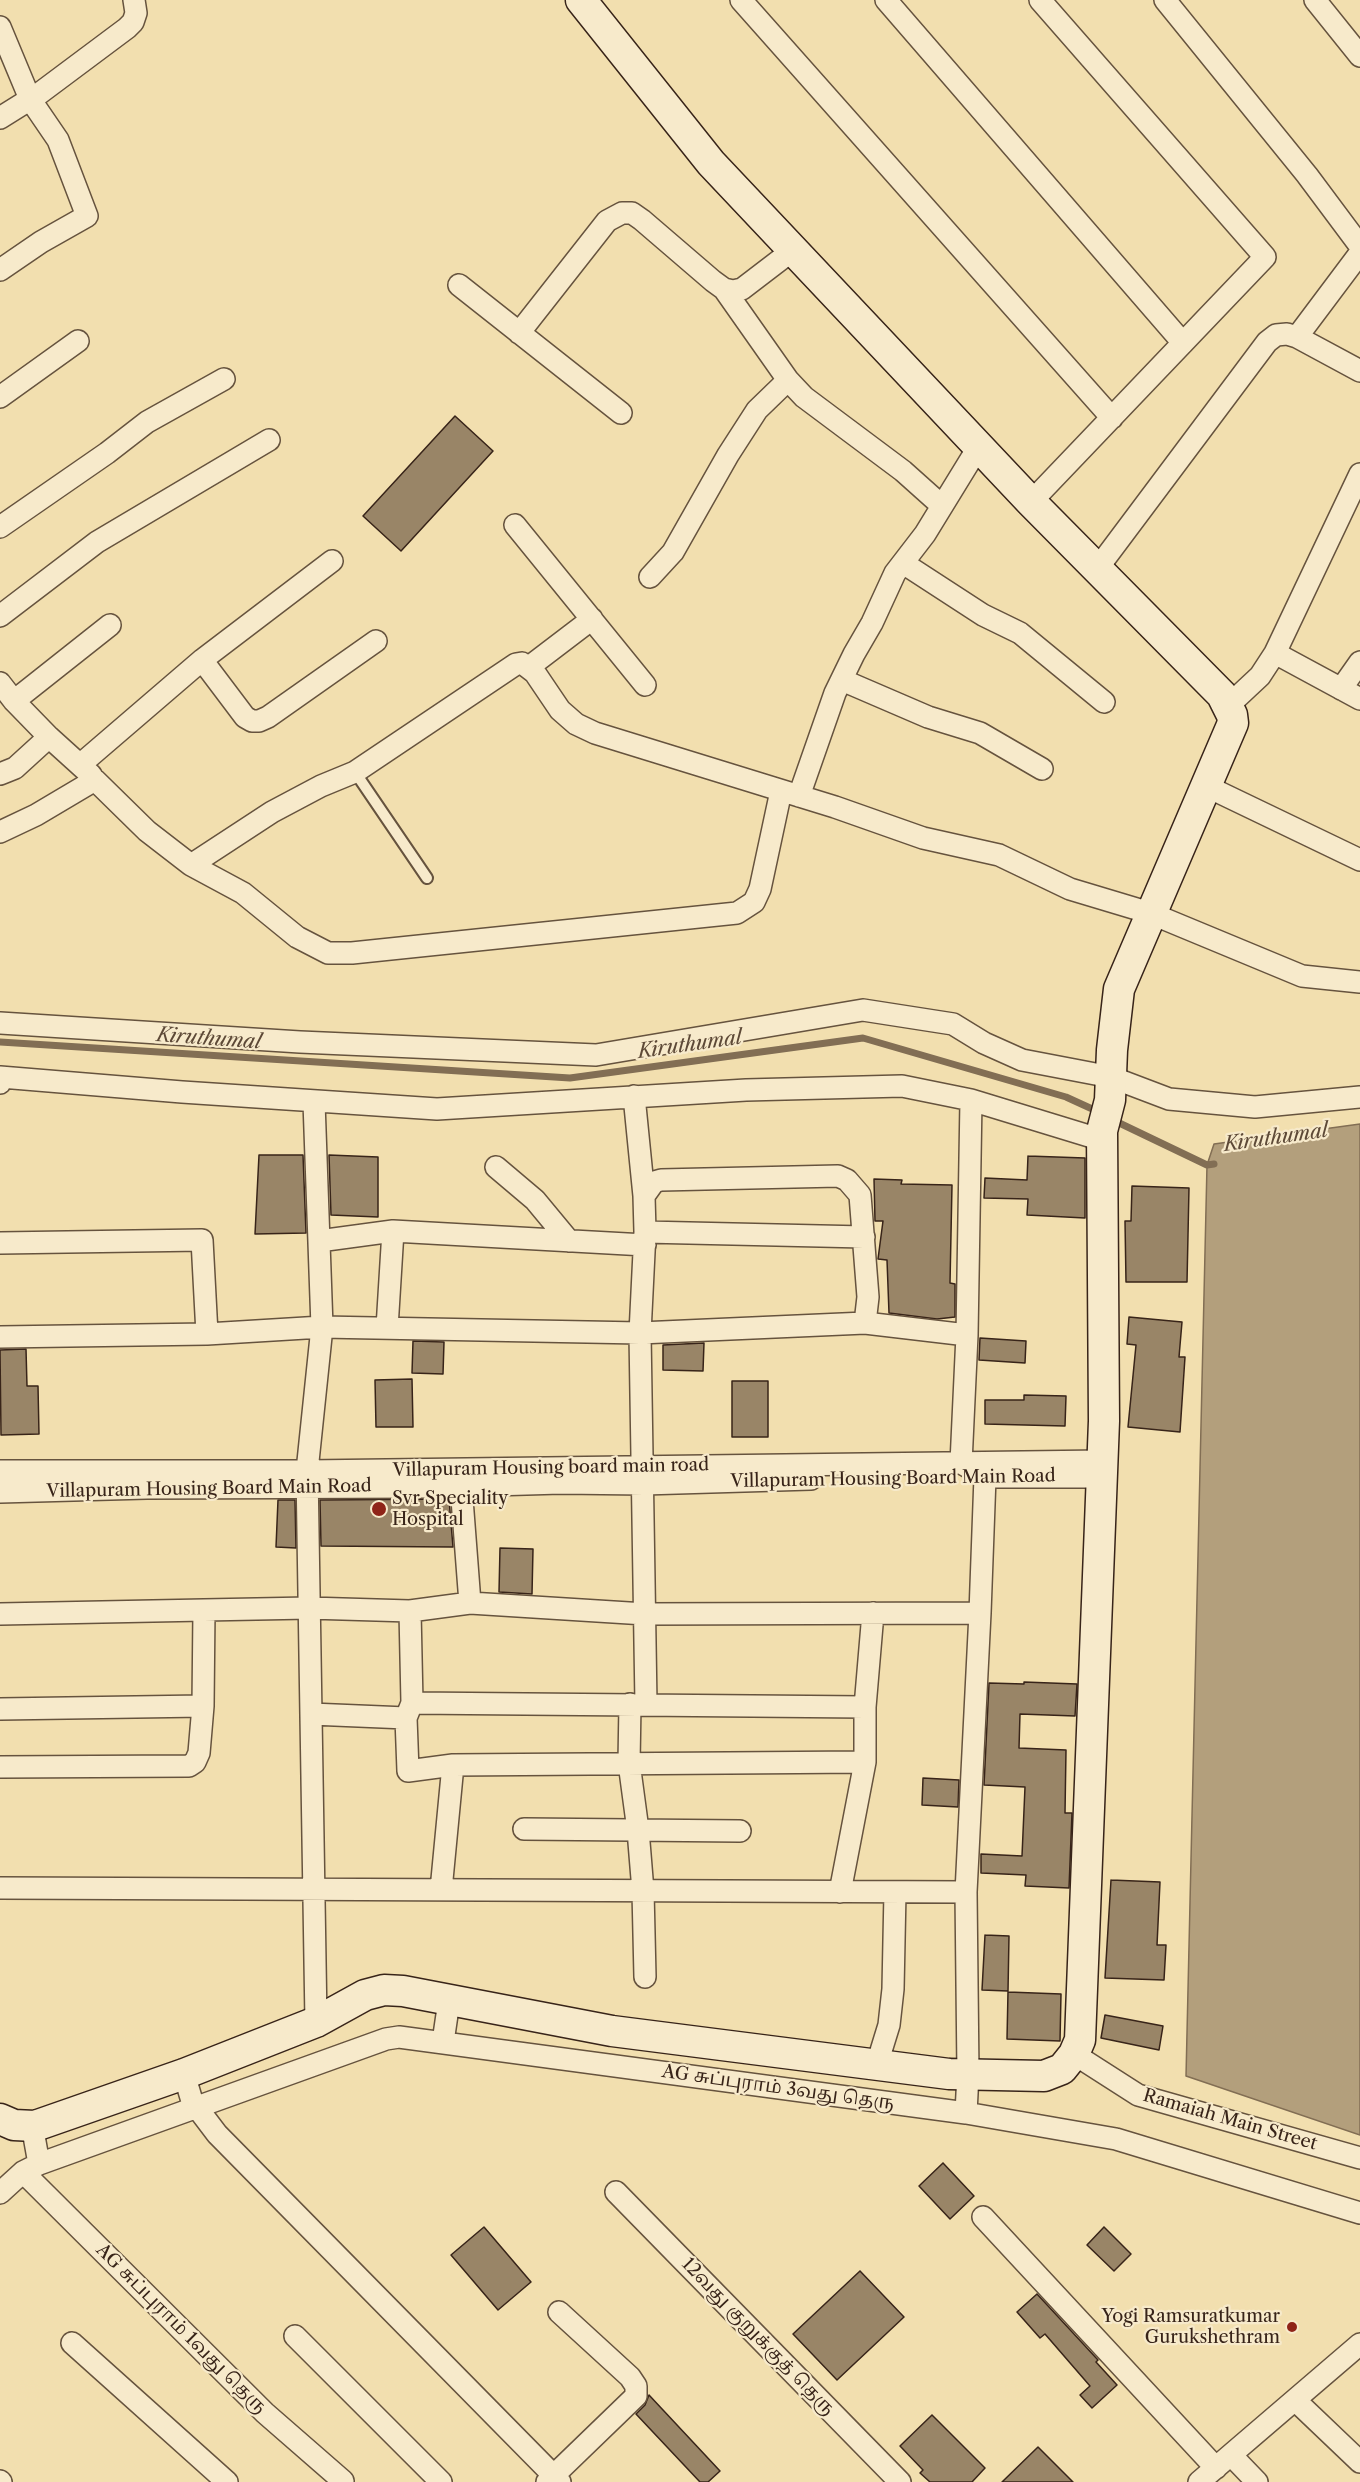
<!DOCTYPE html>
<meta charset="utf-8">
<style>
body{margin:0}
canvas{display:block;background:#f2dfaf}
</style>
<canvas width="1360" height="2482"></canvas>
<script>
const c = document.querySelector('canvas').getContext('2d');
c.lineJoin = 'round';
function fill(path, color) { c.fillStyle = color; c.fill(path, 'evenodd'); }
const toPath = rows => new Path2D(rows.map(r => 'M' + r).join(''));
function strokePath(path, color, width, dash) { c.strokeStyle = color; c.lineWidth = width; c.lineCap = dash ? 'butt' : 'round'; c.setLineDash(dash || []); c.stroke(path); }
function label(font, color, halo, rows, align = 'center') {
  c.font = font + ' "Libre Caslon Text","Noto Serif Tamil",serif'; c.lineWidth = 4.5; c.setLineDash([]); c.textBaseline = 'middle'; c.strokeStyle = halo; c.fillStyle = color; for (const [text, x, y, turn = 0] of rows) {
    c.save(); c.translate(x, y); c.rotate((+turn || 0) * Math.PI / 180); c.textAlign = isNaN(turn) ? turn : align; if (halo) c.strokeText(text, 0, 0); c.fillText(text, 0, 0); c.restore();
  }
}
const water = toPath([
 [1360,1124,1360,2135,1186,2076,1207,1165,1214,1144,1360,1124]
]);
const stream = toPath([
 [0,1042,570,1078,863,1038,1066,1097,1101,1113],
 [1113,1120,1207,1165,1214,1164]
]);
const building = toPath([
 [455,416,493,451,401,551,363,516,455,416],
 [259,1155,303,1155,306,1233,255,1234,259,1155],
 [329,1155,378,1157,378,1217,331,1215,329,1155],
 [1028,1156,1085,1158,1085,1218,1027,1215,1028,1199,984,1198,985,1178,1027,1180,1028,1156],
 [874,1179,902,1180,901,1184,952,1185,950,1283,955,1284,955,1317,937,1319,889,1313,887,1260,878,1259,883,1221,875,1221,874,1179],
 [1132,1186,1189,1188,1187,1282,1126,1282,1125,1221,1131,1221,1132,1186],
 [1129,1317,1182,1322,1179,1357,1185,1357,1180,1432,1128,1427,1136,1345,1127,1344,1129,1317],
 [980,1338,1026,1341,1025,1363,979,1360,980,1338],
 [413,1341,444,1342,443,1374,412,1373,413,1341],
 [704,1343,703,1371,663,1370,663,1345,704,1343],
 [26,1349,27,1386,38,1386,39,1434,1,1435,0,1350,26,1349],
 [412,1379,413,1427,376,1427,375,1380,412,1379],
 [732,1381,768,1381,768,1437,732,1437,732,1381],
 [1024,1395,1066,1396,1065,1426,985,1424,985,1400,1024,1400,1024,1395],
 [449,1499,453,1547,321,1546,320,1500,449,1499],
 [278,1500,295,1500,296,1548,276,1547,278,1500],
 [500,1548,533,1549,532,1594,499,1592,500,1548],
 [1024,1682,1077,1684,1075,1716,1020,1714,1019,1748,1066,1750,1065,1813,1072,1813,1069,1888,1025,1886,1026,1875,981,1873,981,1854,1022,1856,1025,1787,984,1785,989,1683,1024,1684,1024,1682],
 [923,1778,959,1780,958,1807,922,1805,923,1778],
 [1111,1880,1160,1882,1157,1945,1166,1945,1164,1980,1105,1978,1111,1880],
 [985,1935,1009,1936,1008,1991,982,1990,985,1935],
 [1008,1992,1061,1994,1060,2041,1007,2039,1008,1992],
 [1105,2015,1163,2026,1159,2050,1101,2038,1105,2015],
 [943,2163,974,2196,950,2219,919,2186,943,2163],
 [484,2227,531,2282,498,2310,451,2255,484,2227],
 [1104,2227,1131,2254,1114,2271,1087,2245,1104,2227],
 [860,2271,904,2317,837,2380,793,2334,860,2271],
 [1037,2294,1098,2360,1096,2362,1117,2385,1092,2408,1080,2395,1090,2386,1045,2334,1040,2338,1017,2312,1037,2294],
 [649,2395,720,2471,708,2482,700,2482,636,2414,645,2405,649,2395],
 [932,2415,985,2468,972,2482,930,2482,920,2473,923,2470,900,2446,932,2415],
 [1038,2447,1073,2482,1002,2482,1038,2447]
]);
const lane = toPath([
 [355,772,427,878]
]);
const street = toPath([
 [741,0,1112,418],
 [886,0,1183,343],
 [1165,0,1307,175,1360,246],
 [1315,0,1360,56],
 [0,27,30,99,58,140,87,216,41,242,0,270],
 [0,118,40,93,127,28,133,22,136,13,134,0],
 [459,285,621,413],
 [724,289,788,380],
 [519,333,607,221,622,213,632,213,642,220,713,281,724,289,733,291,742,289,793,250],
 [1297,337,1360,253],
 [0,397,78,341],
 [1031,502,1265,257,1040,0],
 [515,525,645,685],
 [0,527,107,453,147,422,224,379],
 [903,563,983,615,1020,633,1104,702],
 [1097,569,1267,342,1276,335,1287,334,1297,337,1360,371],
 [650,577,673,552,728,455,757,410,788,380,804,397,903,471,941,505],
 [0,616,97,542,269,440],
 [1275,653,1360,699],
 [202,660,245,717,252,721,259,721,268,717,376,641],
 [529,667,592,619],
 [842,680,928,717,980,733,1042,769],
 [0,683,14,701,49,737,91,775],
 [1341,689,1360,662],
 [14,701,110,625],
 [1229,705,1260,676,1275,653,1360,474],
 [81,764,202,660,332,561],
 [0,774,15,768,49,737],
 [1206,786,1360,860],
 [799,796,835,693,854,654,872,623,895,573,925,534,979,446],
 [0,832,36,815,95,780,147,831,191,865,272,812,321,786,355,772,516,664,522,663,535,673,560,710,576,724,595,733,835,807,923,838,999,855,1070,889,1150,913,1302,976,1360,982],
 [191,865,243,893,297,937,328,953,352,953,737,913,754,902,760,889,781,791],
 [0,1023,300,1042,596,1055,863,1010,953,1024,984,1043,1022,1060,1111,1077,1169,1099,1255,1107,1360,1097],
 [0,1083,0,1077,182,1092,437,1109,746,1090,902,1086,971,1100,1102,1140],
 [634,1096,644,1196],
 [971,1100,967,1335,961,1463,985,1477,980,1613],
 [314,1102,322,1327,307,1471,316,2022],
 [496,1167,535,1200,569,1241],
 [838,1176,847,1180,860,1195,868,1297,865,1323,640,1333,645,1232,644,1196,654,1182,661,1180,838,1176],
 [645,1232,864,1237],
 [319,1241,393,1231],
 [0,1243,202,1240,207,1334],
 [865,1323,967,1335],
 [387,1328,393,1231,645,1245],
 [0,1337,207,1334,322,1327,640,1333,646,1704],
 [0,1471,307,1471,1103,1461],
 [992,1477,1102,1477],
 [461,1486,470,1603],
 [0,1492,147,1488,423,1487,561,1483,644,1484,811,1479],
 [410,1611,412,1703,865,1707,873,1613],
 [0,1614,204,1610],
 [412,1703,406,1718,408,1771,453,1765,865,1762,865,1707],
 [630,1704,629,1763,638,1830,643,1891,645,1977],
 [0,1709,203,1706,204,1610,309,1608,410,1611,470,1603,645,1614,980,1613,966,1892,0,1888],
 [311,1714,406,1718],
 [0,1767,189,1766,195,1762,199,1753,203,1706],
 [524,1829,740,1831],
 [441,1890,453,1765],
 [840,1892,865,1762],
 [966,1892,968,2074,966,2113],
 [443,2042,449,2001],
 [1074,2054,1138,2095,1360,2158],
 [877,2064,889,2025,893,1989,895,1892],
 [184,2074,192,2101,217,2134,560,2482],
 [35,2126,34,2136,39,2164],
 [23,2172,265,2413,343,2481],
 [616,2192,900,2482],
 [0,2193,23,2172,39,2164,386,2039,399,2037,966,2113,1116,2139,1360,2213],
 [983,2217,1216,2468],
 [295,2336,441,2482],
 [72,2343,227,2482],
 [1295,2400,1360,2462],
 [1231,2455,1257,2482],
 [0,2481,1,2482],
 [547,2482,636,2396,636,2386,630,2377,559,2312],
 [1199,2482,1360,2344]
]);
const secondary = toPath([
 [0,2119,14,2125,35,2126,184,2074,316,2022,365,1995,384,1990,403,1991,612,2031,949,2074,1044,2076,1062,2069,1074,2054,1080,2040,1104,1421,1102,1131,1110,1100,1112,1050,1119,989,1233,723,1232,715,1222,695,1031,502,711,163,581,0]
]);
const markers = [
 [379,1509,8,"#8f2418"],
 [1292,2327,6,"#8f2418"]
];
const streetNames = [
 ["Villapuram Housing board main road",551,1468,-1],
 ["Villapuram Housing Board Main Road",893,1479,-1],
 ["Villapuram Housing Board Main Road",209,1489,-1],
 ["AG சுப்புராம் 3வது தெரு",778,2088,8],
 ["Ramaiah Main Street",1230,2120,16],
 ["AG சுப்புராம் 1வது தெரு",181,2329,45],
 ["12வது குறுக்குத் தெரு",758,2337,46]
];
const poiNames = [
 ["Svr Speciality",392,1499],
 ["Hospital",392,1520],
 ["Yogi Ramsuratkumar",1280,2317,"right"],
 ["Gurukshethram",1280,2338,"right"]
];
const waterNames = [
 ["Kiruthumal",209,1039,4],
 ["Kiruthumal",690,1045,-8],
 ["Kiruthumal",1276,1138,-8]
];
fill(water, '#b39f7c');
strokePath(water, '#826e54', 1.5);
strokePath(stream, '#826e54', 7);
fill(building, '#998567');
strokePath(building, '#382419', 1.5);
strokePath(lane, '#66533e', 14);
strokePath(street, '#66533e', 24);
strokePath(secondary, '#382419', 33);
strokePath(lane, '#f7eacb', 10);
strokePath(street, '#f7eacb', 21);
strokePath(secondary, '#f7eacb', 30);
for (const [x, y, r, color] of markers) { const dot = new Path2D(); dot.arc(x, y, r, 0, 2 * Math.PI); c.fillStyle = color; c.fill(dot); strokePath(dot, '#f7eacb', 2); }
label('18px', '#382419', '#f7eacb', streetNames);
label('18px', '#382419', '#f7eacb', poiNames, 'left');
label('italic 20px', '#5d4937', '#f7eacb', waterNames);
</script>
